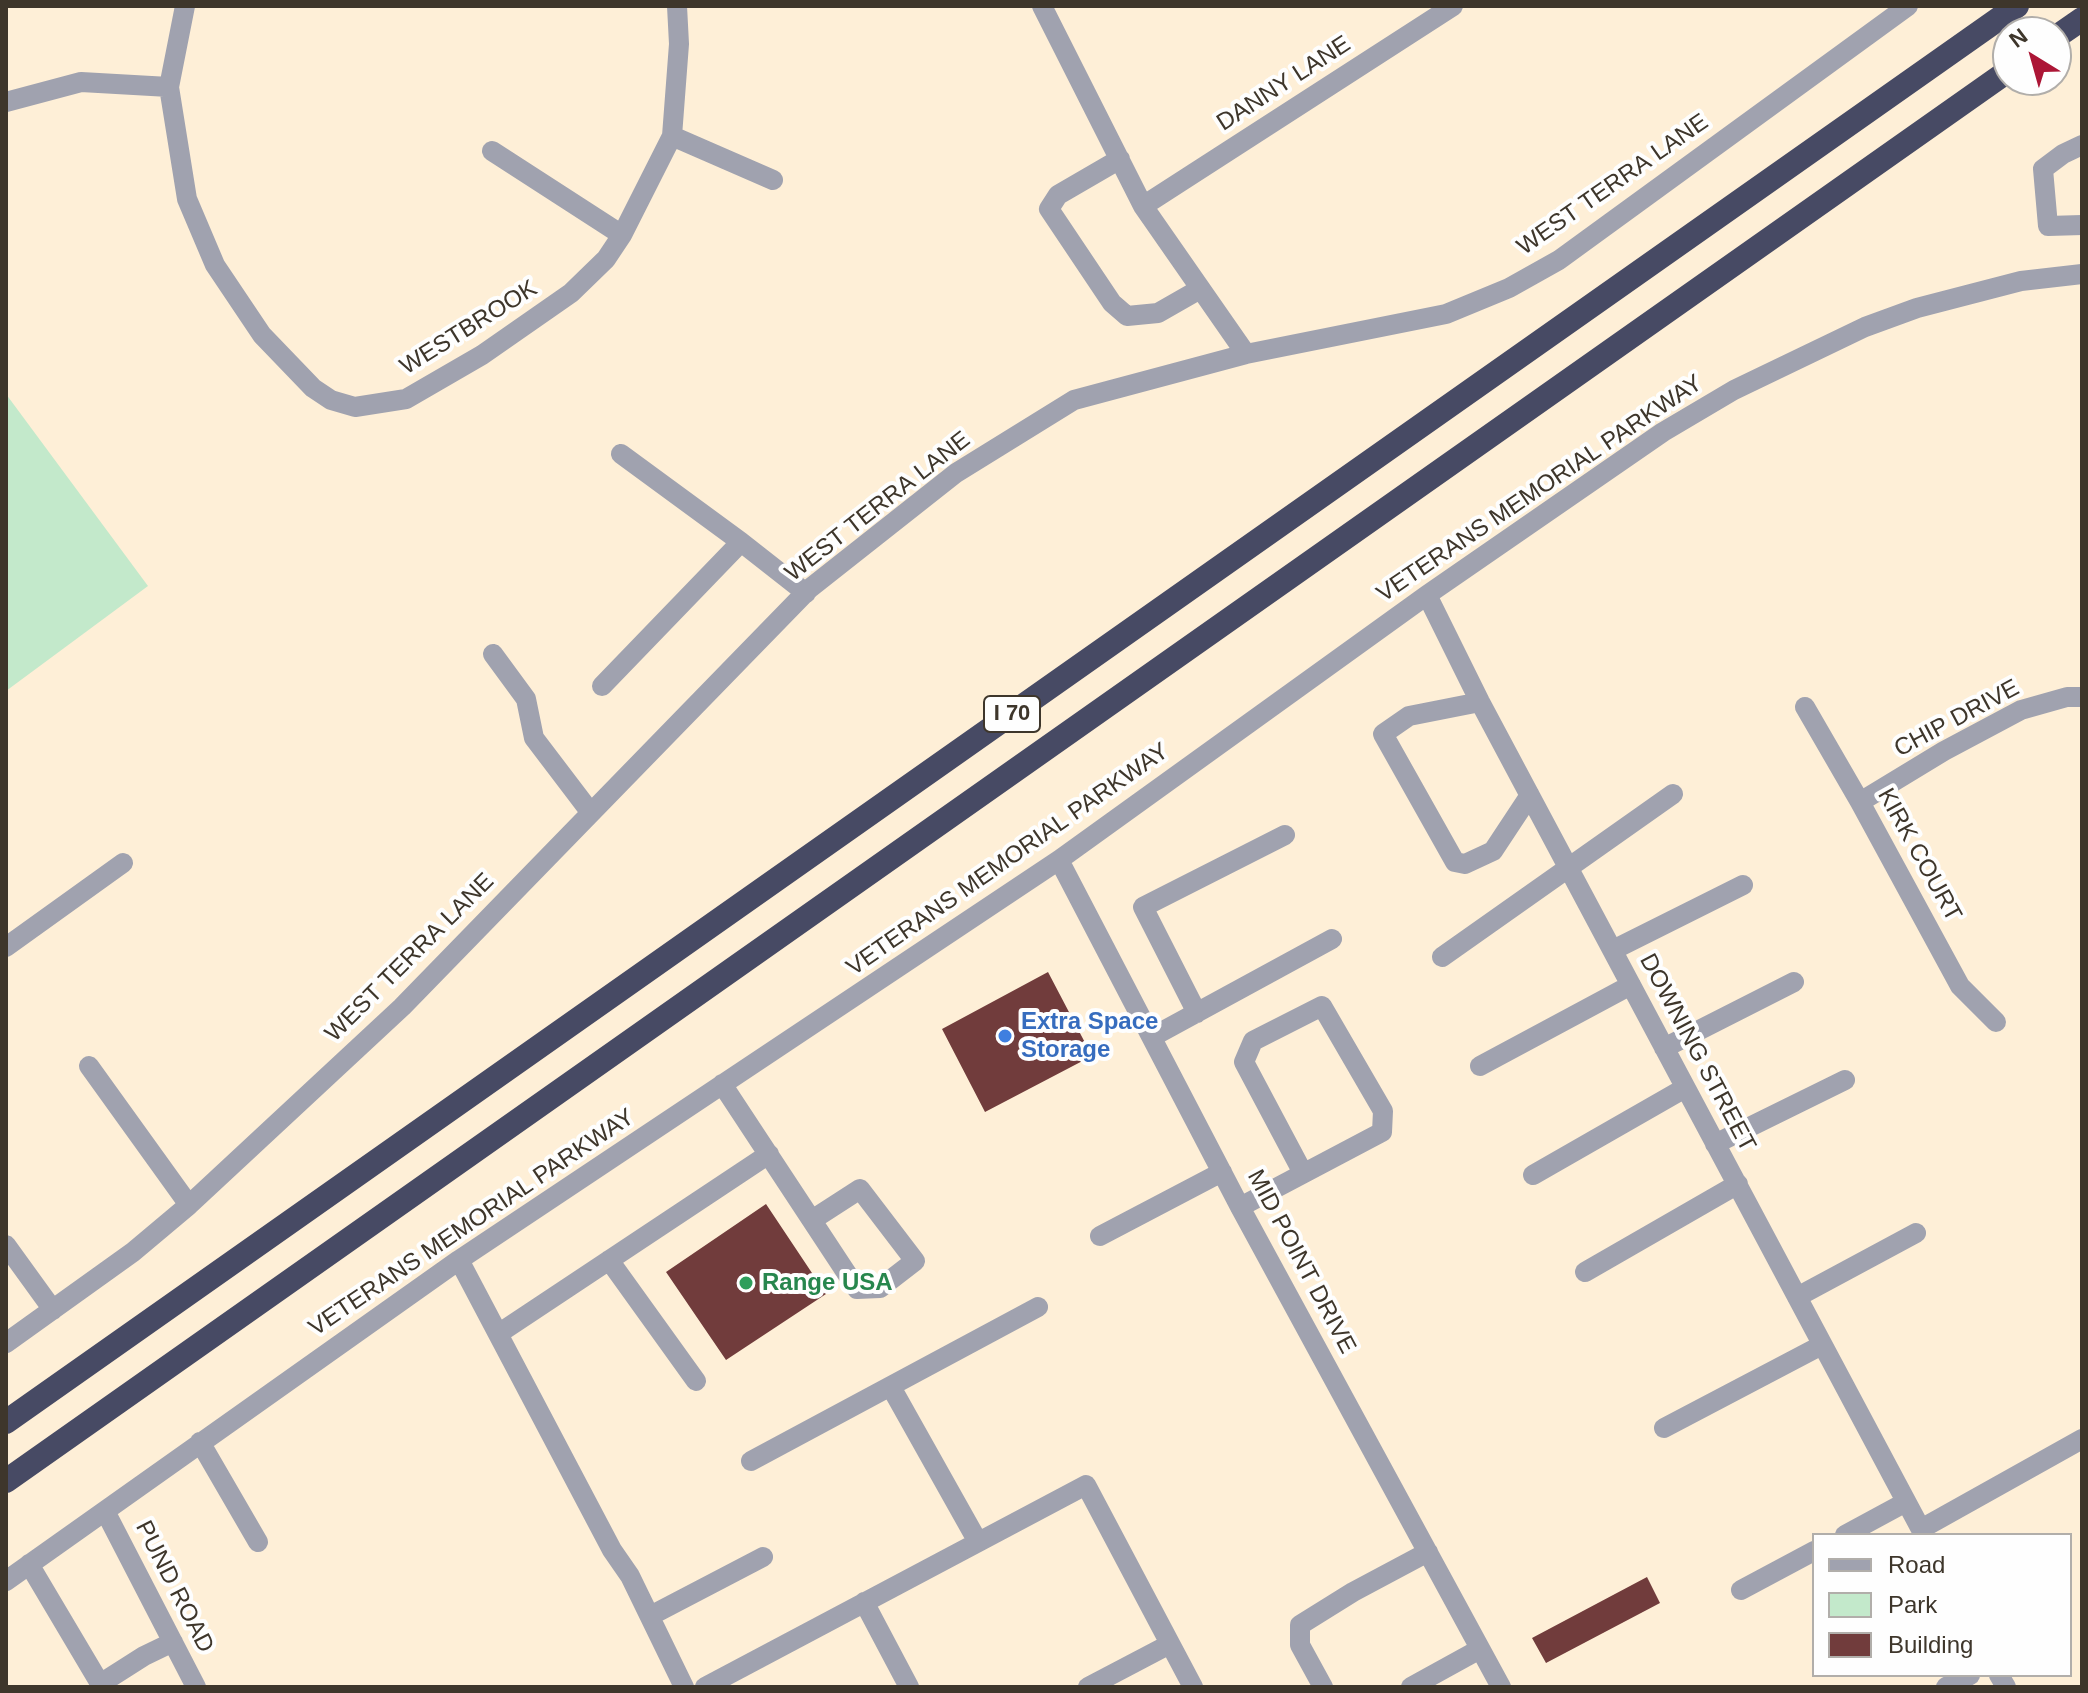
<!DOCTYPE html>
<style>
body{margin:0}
#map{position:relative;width:2088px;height:1693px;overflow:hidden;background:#feefd7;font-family:Helvetica,sans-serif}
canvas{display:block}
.frame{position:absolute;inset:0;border:8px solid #3e362b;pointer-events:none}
.legend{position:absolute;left:1812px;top:1533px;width:260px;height:144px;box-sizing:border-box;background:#fefefe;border:2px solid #b1aeaa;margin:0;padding:10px 14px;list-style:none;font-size:24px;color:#3e362b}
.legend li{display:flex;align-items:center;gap:16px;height:40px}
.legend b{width:40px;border:2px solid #b1aeaa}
.north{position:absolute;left:1992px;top:16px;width:80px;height:80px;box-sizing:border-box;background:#fefefe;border:2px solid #b1aeaa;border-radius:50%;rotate:323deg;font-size:22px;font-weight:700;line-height:32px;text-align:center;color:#3e362b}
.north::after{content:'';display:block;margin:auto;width:28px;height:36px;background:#ac1636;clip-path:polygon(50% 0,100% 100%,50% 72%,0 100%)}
</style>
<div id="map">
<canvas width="2088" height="1693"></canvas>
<div class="frame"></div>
<ul class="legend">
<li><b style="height:10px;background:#a0a2af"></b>Road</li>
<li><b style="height:22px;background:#c3e9cb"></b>Park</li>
<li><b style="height:22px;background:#713c3c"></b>Building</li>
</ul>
<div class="north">N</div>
</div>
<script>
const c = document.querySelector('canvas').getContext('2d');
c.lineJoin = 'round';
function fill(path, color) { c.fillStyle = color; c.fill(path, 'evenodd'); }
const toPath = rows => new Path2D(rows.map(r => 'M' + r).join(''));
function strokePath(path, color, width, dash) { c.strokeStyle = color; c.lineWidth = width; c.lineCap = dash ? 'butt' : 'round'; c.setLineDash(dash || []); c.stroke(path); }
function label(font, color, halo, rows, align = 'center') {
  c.font = font + ' Helvetica,sans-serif'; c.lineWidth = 8; c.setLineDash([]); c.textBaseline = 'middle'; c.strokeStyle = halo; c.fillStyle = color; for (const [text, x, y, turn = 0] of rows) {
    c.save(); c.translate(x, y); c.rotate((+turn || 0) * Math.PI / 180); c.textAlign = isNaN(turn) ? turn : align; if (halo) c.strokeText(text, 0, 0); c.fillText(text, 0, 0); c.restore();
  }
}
const green = toPath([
 [6,394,148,586,6,691]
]);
const building = toPath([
 [1048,972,1092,1056,985,1112,942,1029],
 [766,1204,826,1294,726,1360,666,1272],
 [1647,1577,1660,1603,1546,1663,1532,1638]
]);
const minor = toPath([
 [185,6,169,87,187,199,215,265,262,335,313,388,331,400,355,407,406,399,482,355,571,293,606,259,622,235,672,136,679,44,677,6],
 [1042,6,1143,206,1246,354],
 [6,102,81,82,169,87],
 [672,136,773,180],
 [2082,145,2063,154,2043,169,2048,226,2082,225],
 [492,151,622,235],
 [1120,159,1058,195,1049,209,1112,303,1127,316,1158,313,1200,289],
 [1143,206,1453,6],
 [621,454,741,542],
 [1427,595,1480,702,1924,1535],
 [493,654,526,699,534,738,591,813],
 [602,686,741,542,806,593],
 [1480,702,1409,716,1383,734,1455,862,1465,864,1493,851,1530,795],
 [1805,707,1860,802,1960,986,1996,1022],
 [1860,802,1944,751,2021,710,2067,697,2082,697],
 [1059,860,1240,1207,1501,1687],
 [6,947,123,863],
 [1613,950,1743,885],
 [1442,957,1673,794],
 [1197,1013,1143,907,1285,835],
 [1152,1037,1332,939],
 [1664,1048,1794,982],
 [89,1066,189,1205],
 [1480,1066,1631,985],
 [722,1084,857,1289,880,1288,915,1261,860,1189,812,1220],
 [1715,1144,1845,1080],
 [1533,1175,1685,1088],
 [1240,1207,1382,1132,1383,1111,1322,1006,1253,1041,1244,1062,1303,1173],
 [1100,1236,1222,1172],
 [6,1245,53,1310],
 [459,1260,612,1550,630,1576,684,1687],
 [609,1260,696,1381],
 [1585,1272,1738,1184],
 [1797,1297,1916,1233],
 [498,1334,769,1154],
 [6,1343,133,1252,189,1205,402,1007,809,589,956,473,1074,400,1246,354,1446,314,1509,288,1559,260,1908,6],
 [891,1387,978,1542],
 [1664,1428,1822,1345],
 [200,1442,258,1542],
 [751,1461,1038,1307],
 [105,1511,196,1687],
 [1921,1529,2082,1439],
 [1845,1535,1906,1502],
 [29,1564,102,1687],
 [6,1581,459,1260,1059,860,1427,595,1663,432,1734,390,1865,327,1917,308,2021,281,2082,274],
 [1741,1590,1814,1551],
 [864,1602,909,1687],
 [650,1616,763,1557],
 [1999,1675,2006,1687],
 [100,1684,144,1656,173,1642],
 [705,1687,1086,1485,1193,1687],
 [1088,1687,1170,1644],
 [1323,1687,1300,1645,1300,1625,1353,1592,1428,1552],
 [1411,1687,1480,1649],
 [1946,1687,1970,1675]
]);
const highway = toPath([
 [2056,37,2082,19],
 [6,1422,2017,6],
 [6,1481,2008,71]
]);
const markers = [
 [1005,1036,8,"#3f7fe0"],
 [746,1283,8,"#2e9e5b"]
];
const shields = [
 [1012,714,56]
];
const shieldNames = [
 ["I 70",1012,714]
];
const streetNames = [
 ["DANNY LANE",1284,84,-33],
 ["WEST TERRA LANE",1613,185,-35],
 ["WESTBROOK",469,328,-32],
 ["VETERANS MEMORIAL PARKWAY",1540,489,-34],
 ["WEST TERRA LANE",878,507,-38],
 ["CHIP DRIVE",1957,719,-28],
 ["KIRK COURT",1919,855,61],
 ["VETERANS MEMORIAL PARKWAY",1008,860,-35],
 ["WEST TERRA LANE",410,958,-45],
 ["DOWNING STREET",1697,1053,62],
 ["VETERANS MEMORIAL PARKWAY",472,1223,-34],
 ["MID POINT DRIVE",1301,1262,62],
 ["PUND ROAD",174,1587,63]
];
const shopNames = [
 ["Extra Space",1021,1022],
 ["Storage",1021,1050]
];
const leisureNames = [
 ["Range USA",762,1283]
];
fill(green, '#c3e9cb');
fill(building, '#713c3c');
strokePath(minor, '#a0a2af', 20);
strokePath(highway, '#474a64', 24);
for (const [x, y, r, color] of markers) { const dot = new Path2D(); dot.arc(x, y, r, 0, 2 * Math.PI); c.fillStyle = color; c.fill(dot); strokePath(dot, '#fefefe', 3); }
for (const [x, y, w] of shields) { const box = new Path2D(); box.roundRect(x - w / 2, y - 18, w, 36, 6); c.fillStyle = '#fefefe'; c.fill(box); strokePath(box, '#3e362b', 2); }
label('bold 22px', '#3e362b', null, shieldNames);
label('24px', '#3e362b', '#fefefe', streetNames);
label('bold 24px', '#366cbe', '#fefefe', shopNames, 'left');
label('bold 24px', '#27864d', '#fefefe', leisureNames, 'left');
</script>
